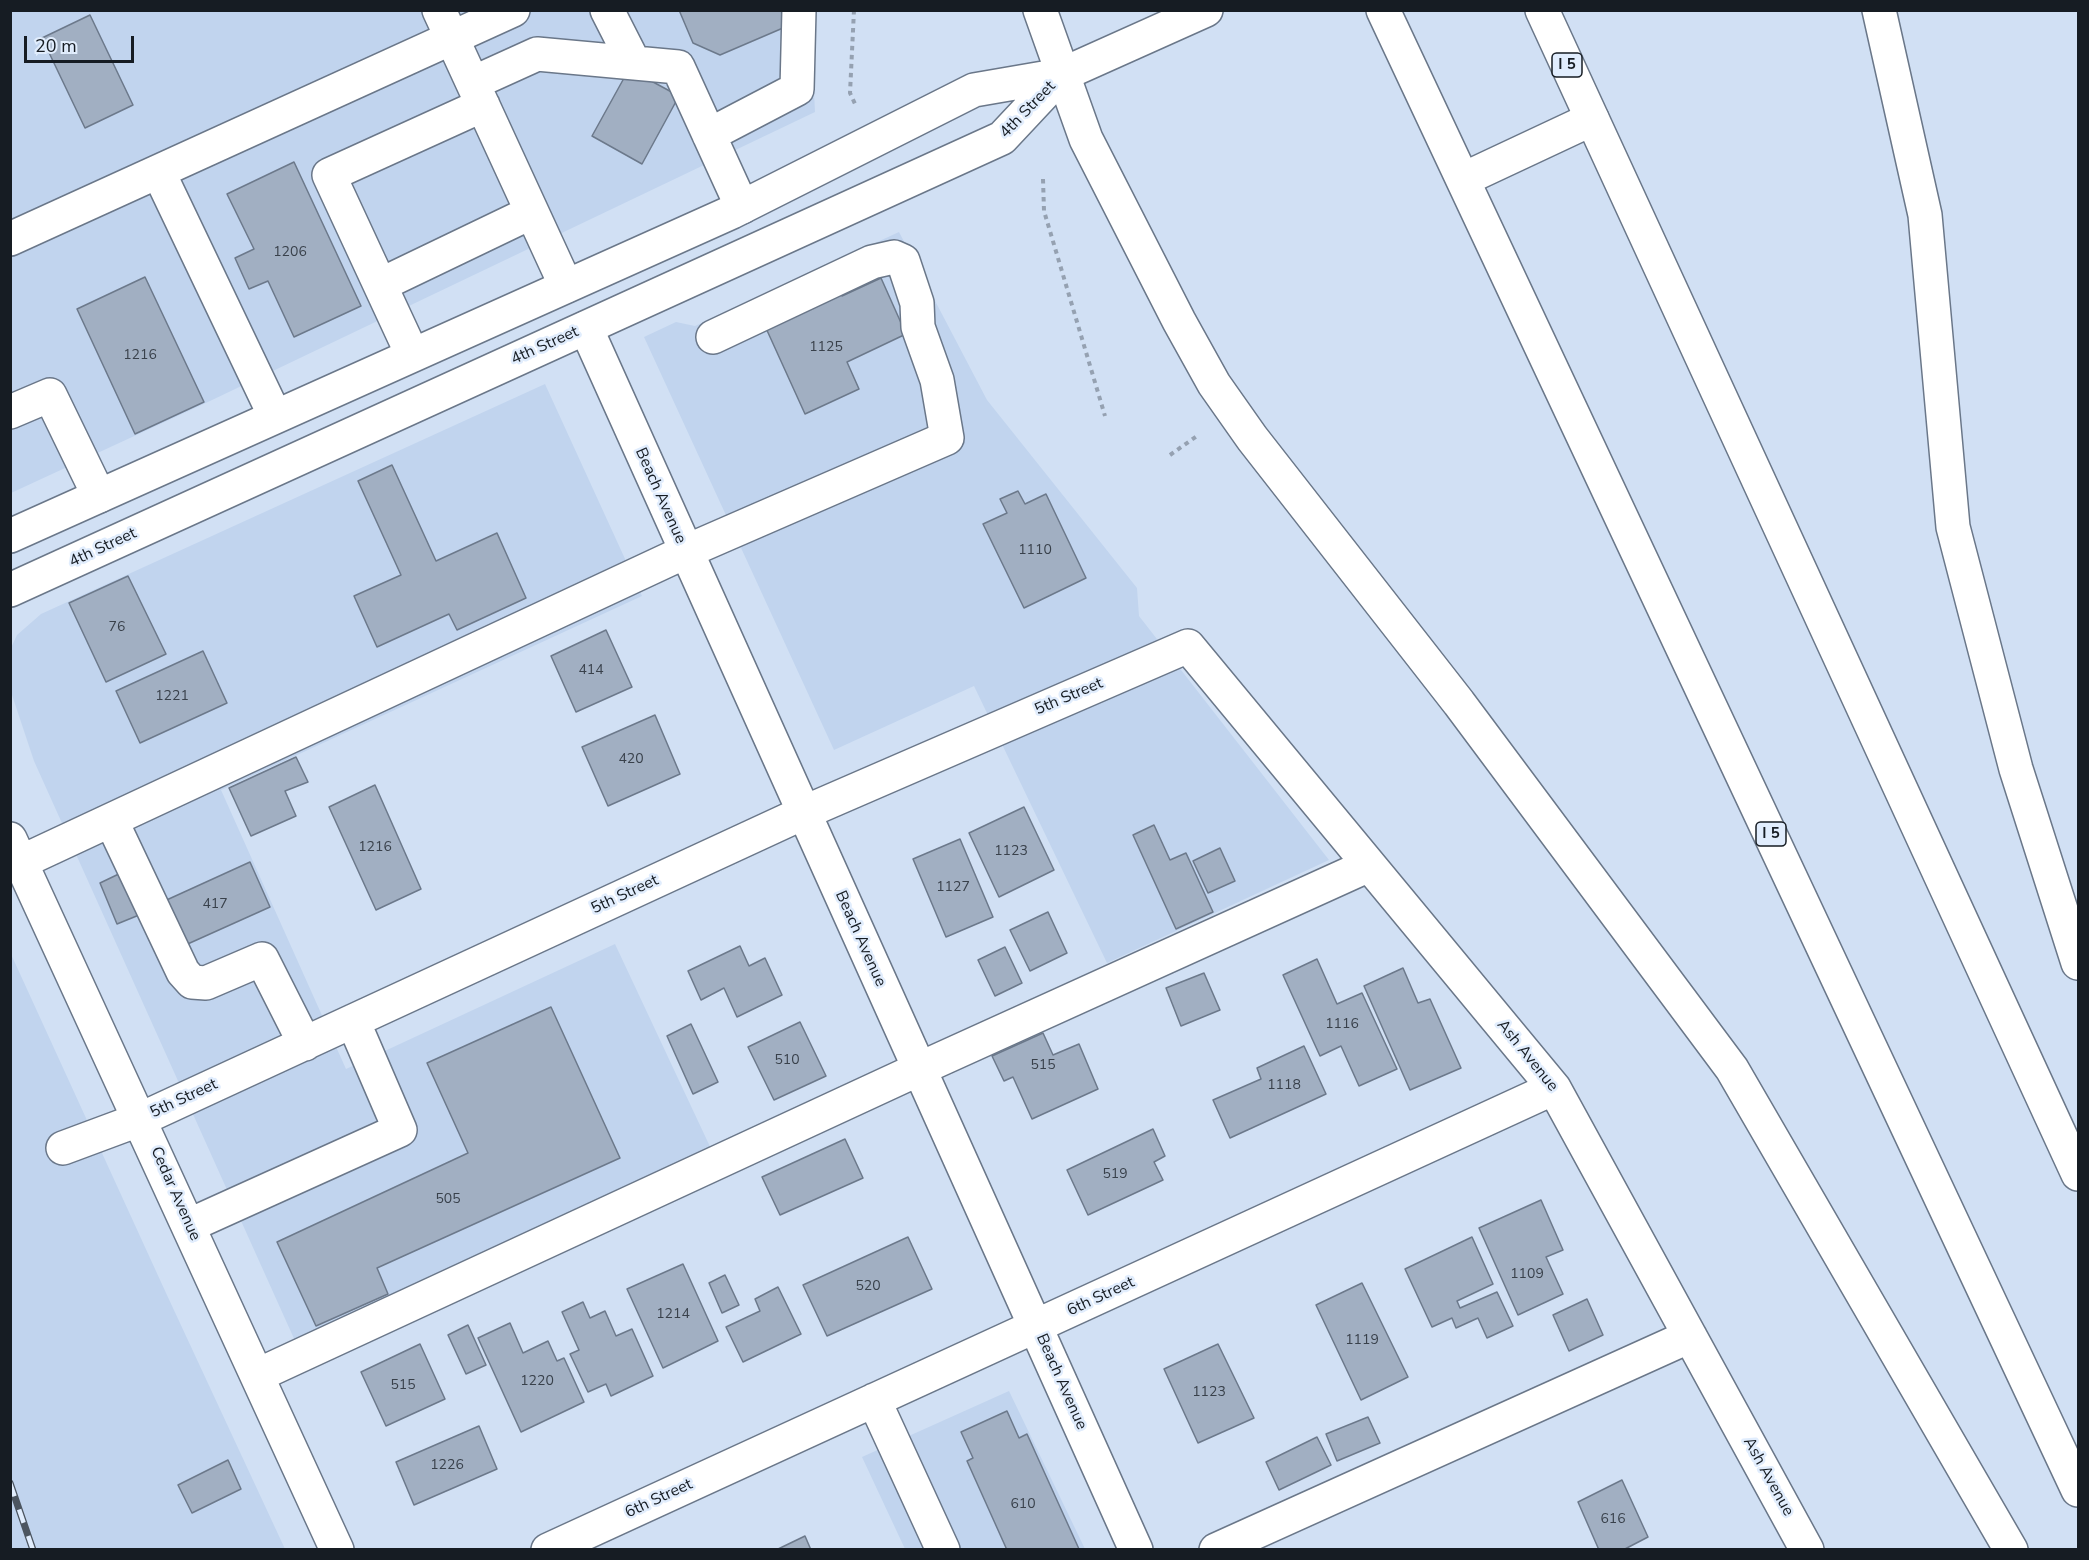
<!DOCTYPE html>
<style>
body{margin:0}
#map{position:relative;width:2089px;height:1560px;overflow:hidden;background:#d1e0f4;font-family:"Nunito Sans",sans-serif}
canvas{display:block}
.frame{position:absolute;inset:0;border:12px solid #161c23;pointer-events:none}
.scale{position:absolute;left:24px;top:36px;width:110px;height:27px;box-sizing:border-box;border:3px solid #161c23;border-top:0;padding-left:8px;font-size:18px;line-height:21px;white-space:nowrap;color:#161c23;-webkit-text-stroke:4px #e1edfd;paint-order:stroke}
</style>
<div id="map">
<canvas width="2089" height="1560"></canvas>
<div class="frame"></div>
<div class="scale">20 m</div>
</div>
<script>
const c = document.querySelector('canvas').getContext('2d');
c.lineJoin = 'round';
function fill(path, color) { c.fillStyle = color; c.fill(path, 'evenodd'); }
const toPath = rows => new Path2D(rows.map(r => 'M' + r).join(''));
function strokePath(path, color, width, dash) { c.strokeStyle = color; c.lineWidth = width; c.lineCap = dash ? 'butt' : 'round'; c.setLineDash(dash || []); c.stroke(path); }
function label(font, color, halo, rows, align = 'center') {
  c.font = font + ' "Nunito Sans",sans-serif'; c.lineWidth = 5; c.setLineDash([]); c.textBaseline = 'middle'; c.strokeStyle = halo; c.fillStyle = color; for (const [text, x, y, turn = 0] of rows) {
    c.save(); c.translate(x, y); c.rotate((+turn || 0) * Math.PI / 180); c.textAlign = isNaN(turn) ? turn : align; if (halo) c.strokeText(text, 0, 0); c.fillText(text, 0, 0); c.restore();
  }
}
const built = toPath([
 [10,11,810,11,815,112,210,401,11,493],
 [899,232,987,400,1137,588,1139,616,1329,860,1107,963,974,686,834,750,644,337,676,322,695,326],
 [545,384,642,596,221,790,346,1069,615,944,713,1153,296,1343,34,761,11,692,10,650,17,635,41,614],
 [10,952,166,1293,285,1549,11,1549],
 [1009,1391,1085,1549,905,1549,862,1457]
]);
const building = toPath([
 [679,10,784,10,790,25,720,55,693,43,679,10],
 [90,15,133,105,85,128,42,38,90,15],
 [629,69,679,96,642,164,592,136,629,69],
 [294,162,361,306,294,337,268,281,249,289,235,258,254,249,227,194,294,162],
 [830,268,842,296,881,278,906,334,847,362,859,389,805,414,765,326,830,268],
 [145,277,204,402,135,434,77,309,145,277],
 [392,465,436,561,497,533,526,598,457,630,449,614,377,647,354,596,401,575,358,481,392,465],
 [1018,491,1025,504,1046,494,1086,578,1024,608,983,524,1007,513,1000,499,1018,491],
 [128,576,166,654,106,682,69,603,128,576],
 [606,630,632,687,576,712,551,656,606,630],
 [203,651,227,703,140,743,116,691,203,651],
 [655,715,680,774,608,806,582,747,655,715],
 [296,757,308,782,285,791,296,816,251,836,229,788,296,757],
 [375,785,421,889,376,910,329,807,375,785],
 [1024,807,1054,870,999,897,969,833,1024,807],
 [1154,825,1170,860,1186,853,1213,912,1176,929,1133,835,1154,825],
 [960,839,993,917,946,937,913,859,960,839],
 [1220,848,1235,881,1208,893,1193,861,1220,848],
 [250,862,270,907,181,947,160,903,250,862],
 [125,871,144,913,117,924,100,883,125,871],
 [1048,912,1067,953,1030,971,1010,930,1048,912],
 [740,946,749,966,765,958,782,995,737,1017,724,988,701,1000,688,971,740,946],
 [1005,947,1022,983,995,996,978,960,1005,947],
 [1317,959,1337,1004,1362,993,1397,1069,1359,1086,1341,1046,1320,1056,1283,975,1317,959],
 [1403,968,1418,1003,1430,999,1461,1068,1410,1090,1364,986,1403,968],
 [1204,973,1220,1010,1181,1026,1166,988,1204,973],
 [551,1007,620,1158,377,1268,388,1294,316,1326,277,1242,468,1153,427,1063,551,1007],
 [800,1022,826,1076,774,1100,748,1047,800,1022],
 [691,1024,718,1082,693,1094,667,1036,691,1024],
 [1043,1033,1053,1055,1079,1044,1098,1089,1032,1119,1013,1077,1004,1081,992,1056,1043,1033],
 [1304,1046,1326,1094,1230,1138,1213,1100,1261,1079,1257,1068,1304,1046],
 [1153,1129,1165,1156,1154,1162,1163,1180,1088,1215,1067,1170,1153,1129],
 [845,1139,863,1178,780,1215,762,1177,845,1139],
 [1541,1200,1563,1250,1546,1257,1563,1294,1518,1315,1479,1228,1541,1200],
 [908,1237,932,1289,827,1336,803,1285,908,1237],
 [1472,1237,1493,1284,1457,1301,1460,1308,1497,1292,1513,1326,1487,1338,1478,1318,1456,1328,1452,1318,1432,1327,1405,1269,1472,1237],
 [683,1264,718,1341,663,1368,627,1289,683,1264],
 [725,1275,739,1305,722,1313,709,1283,725,1275],
 [1362,1283,1408,1377,1361,1400,1316,1305,1362,1283],
 [778,1287,801,1334,743,1362,726,1327,760,1311,755,1299,778,1287],
 [1587,1299,1603,1335,1569,1351,1553,1315,1587,1299],
 [583,1302,590,1318,605,1311,616,1336,632,1329,653,1376,611,1396,606,1384,588,1392,570,1354,579,1350,562,1312,583,1302],
 [510,1323,523,1353,548,1341,557,1361,564,1358,584,1402,521,1432,478,1338,510,1323],
 [468,1325,486,1365,466,1374,448,1335,468,1325],
 [420,1344,445,1399,386,1426,361,1372,420,1344],
 [1218,1344,1254,1418,1198,1443,1164,1369,1218,1344],
 [1007,1411,1019,1438,1027,1434,1079,1549,1007,1550,967,1461,973,1458,961,1432,1007,1411],
 [1368,1417,1380,1443,1337,1461,1326,1434,1368,1417],
 [479,1426,497,1469,414,1505,396,1462,479,1426],
 [1317,1437,1331,1465,1279,1490,1266,1462,1317,1437],
 [228,1460,241,1489,192,1513,178,1485,228,1460],
 [1622,1480,1648,1537,1623,1550,1599,1550,1578,1502,1622,1480],
 [805,1536,811,1550,776,1550,805,1536]
]);
const path = toPath([
 [854,10,850,93,856,106],
 [1043,179,1044,211,1105,416],
 [1170,455,1197,436]
]);
const minor = toPath([
 [439,10,566,286],
 [607,10,634,63],
 [473,83,537,54,678,67,742,207],
 [709,135,797,89,799,10],
 [159,173,275,416],
 [1464,179,1592,119],
 [10,239,513,10],
 [380,285,532,212],
 [586,328,1136,1550],
 [412,354,329,175,483,105],
 [10,412,50,395,99,496],
 [111,820,183,972,192,982,206,983,262,959,305,1044],
 [10,839,337,1550],
 [21,862,685,552,947,438,937,380,918,327,917,303,903,261,894,257,872,262,713,337],
 [63,1148,141,1119,803,813,1188,646,1554,1088,1807,1550],
 [190,1225,400,1130,353,1021],
 [258,1375,919,1069,1369,865],
 [874,1400,943,1550],
 [548,1550,1554,1088],
 [1216,1550,1690,1336]
]);
const major = toPath([
 [10,536,732,212,974,90,1061,75,1206,10],
 [10,590,1002,138,1061,75]
]);
const highway = toPath([
 [1040,10,1086,139,1179,321,1214,384,1252,438,1459,703,1732,1069,2011,1550],
 [1383,10,2078,1490],
 [1542,10,2078,1174],
 [1879,10,1925,215,1953,527,2016,769,2078,963]
]);
const rail = toPath([
 [10,1483,33,1550]
]);
const numberNames = [
 ["1206",290,253],
 ["1125",826,348],
 ["1216",140,356],
 ["1110",1035,551],
 ["76",117,628],
 ["414",591,671],
 ["1221",172,697],
 ["420",631,760],
 ["1216",375,848],
 ["1123",1011,852],
 ["1127",953,888],
 ["417",215,905],
 ["1116",1342,1025],
 ["510",787,1061],
 ["515",1043,1066],
 ["1118",1284,1086],
 ["519",1115,1175],
 ["505",448,1200],
 ["1109",1527,1275],
 ["520",868,1287],
 ["1214",673,1315],
 ["1119",1362,1341],
 ["1220",537,1382],
 ["515",403,1386],
 ["1123",1209,1393],
 ["1226",447,1466],
 ["610",1023,1505],
 ["616",1613,1520]
];
const shields = [
 [1567,65,30],
 [1771,834,30]
];
const shieldNames = [
 ["I 5",1567,65],
 ["I 5",1771,834]
];
const streetNames = [
 ["4th Street",1028,110,-46],
 ["4th Street",545,346,-24],
 ["Beach Avenue",660,496,66],
 ["4th Street",103,548,-25],
 ["5th Street",1069,697,-23],
 ["5th Street",625,895,-25],
 ["Beach Avenue",860,939,66],
 ["Ash Avenue",1527,1056,51],
 ["5th Street",184,1099,-25],
 ["Cedar Avenue",175,1194,66],
 ["6th Street",1101,1297,-25],
 ["Beach Avenue",1061,1382,66],
 ["Ash Avenue",1768,1477,61],
 ["6th Street",659,1499,-25]
];
fill(built, '#c1d4ee');
fill(building, '#a1afc2');
strokePath(building, '#6c798b', 1.5);
strokePath(minor, '#6a7789', 36);
strokePath(major, '#6a7789', 36);
strokePath(highway, '#6a7789', 36);
strokePath(path, '#95a1b1', 4, [4.5, 4.5]);
strokePath(minor, '#fff', 33);
strokePath(major, '#fff', 33);
strokePath(highway, '#fff', 33);
strokePath(rail, '#4c5560', 7);
strokePath(rail, '#e1edfd', 4.5, [14]);
label('14px', '#39414b', null, numberNames);
for (const [x, y, w] of shields) { const box = new Path2D(); box.roundRect(x - w / 2, y - 12, w, 24, 4.5); c.fillStyle = '#e1edfd'; c.fill(box); strokePath(box, '#161c23', 1.5); }
label('bold 15px', '#161c23', null, shieldNames);
label('16px', '#161c23', '#e1edfd', streetNames);
</script>
